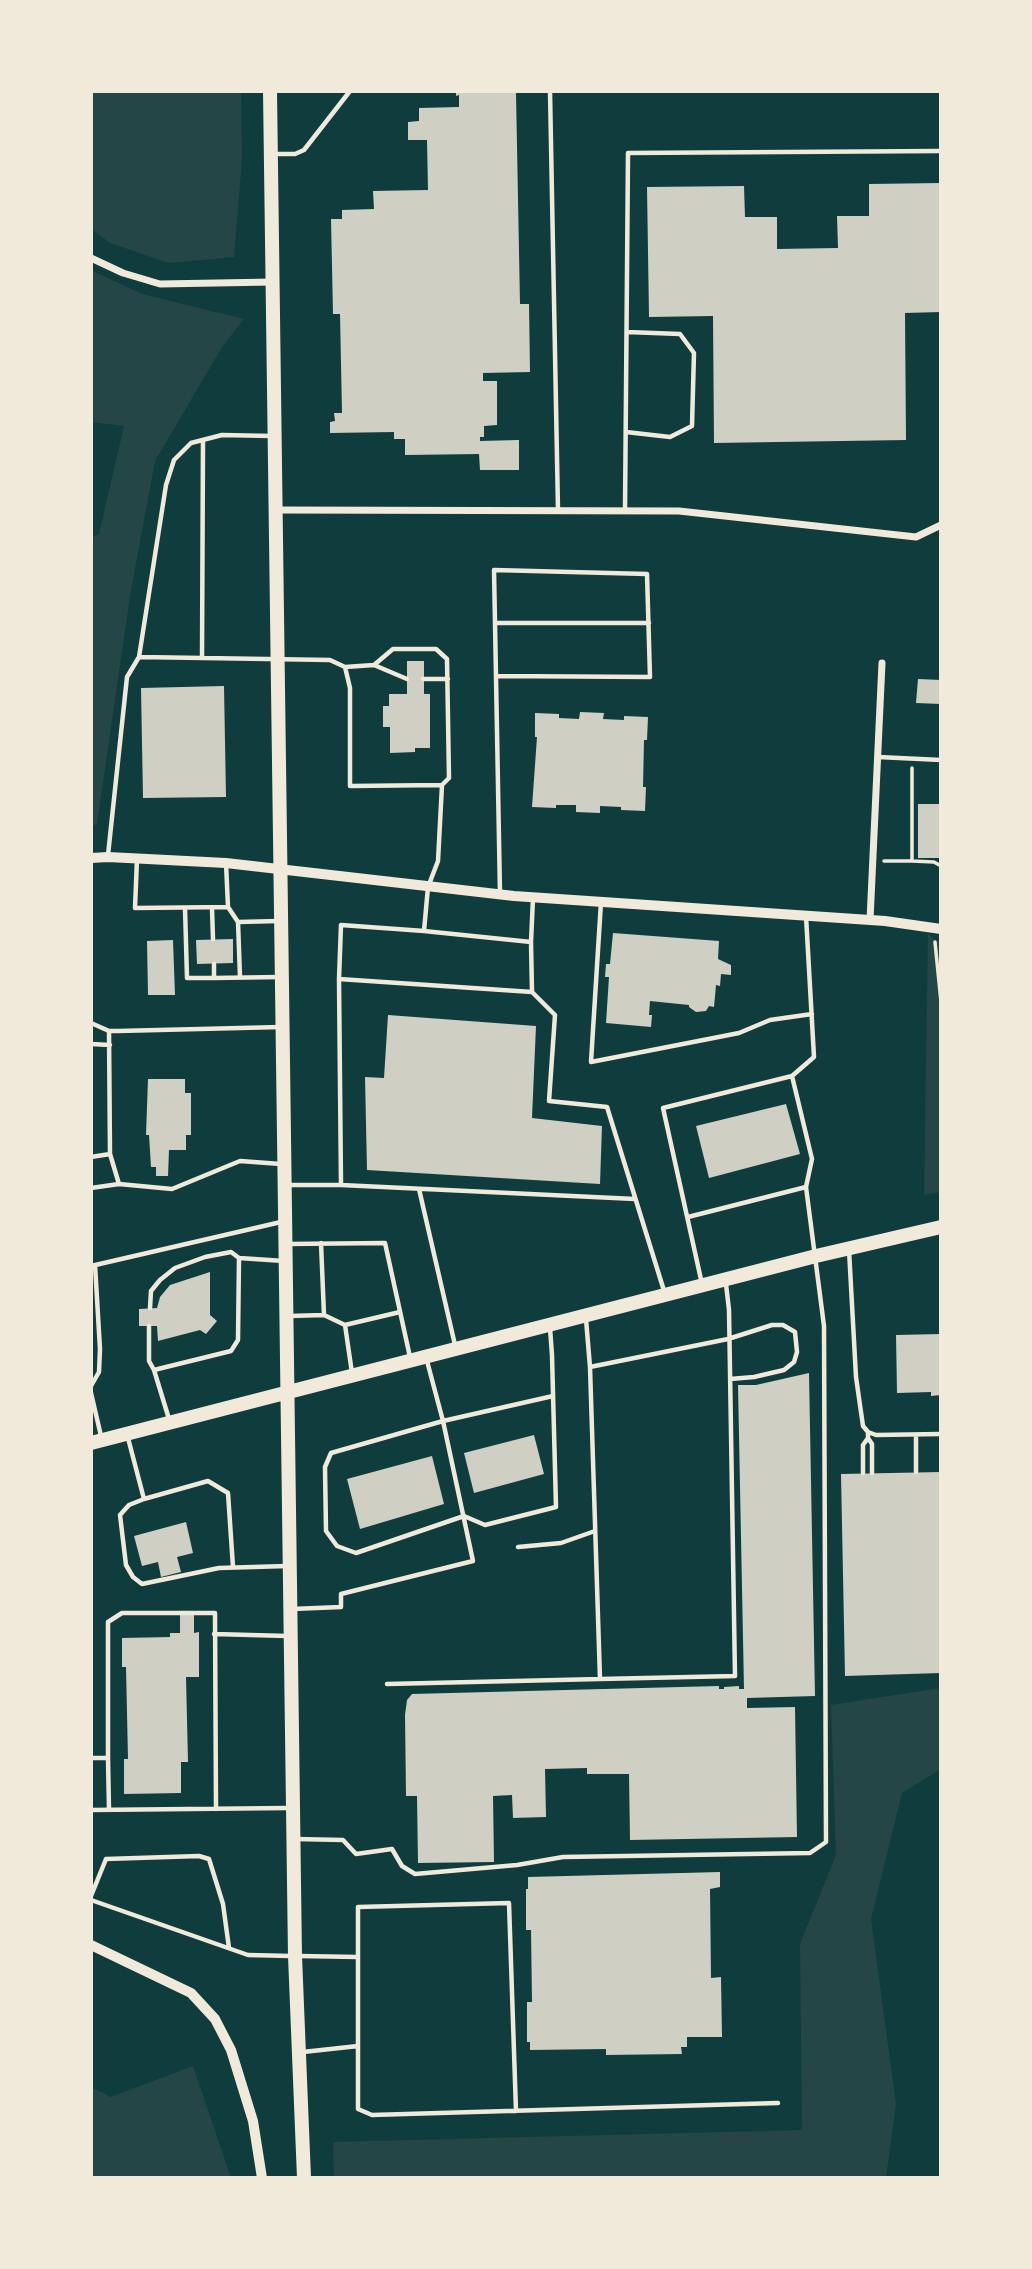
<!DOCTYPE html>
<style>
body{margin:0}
#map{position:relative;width:1032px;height:2269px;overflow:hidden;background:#0f3d3e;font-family:Manrope,sans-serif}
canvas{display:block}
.frame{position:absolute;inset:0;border:93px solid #f1e9da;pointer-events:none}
</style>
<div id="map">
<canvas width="1032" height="2269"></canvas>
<div class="frame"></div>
</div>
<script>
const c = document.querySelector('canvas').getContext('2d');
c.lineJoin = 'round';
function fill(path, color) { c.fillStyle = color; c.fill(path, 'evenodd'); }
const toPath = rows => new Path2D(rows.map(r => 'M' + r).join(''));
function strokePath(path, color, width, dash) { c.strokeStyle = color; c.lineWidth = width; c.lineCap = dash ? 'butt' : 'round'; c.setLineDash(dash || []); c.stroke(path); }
const green = toPath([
 [91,91,241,91,242,159,234,257,169,263,110,243,91,229],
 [91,270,142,294,244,319,222,347,155,461,130,596,97,824,91,826,91,538,99,534,124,426,91,422],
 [928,934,935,940,941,941,941,1192,924,1195],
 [941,1688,941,1769,902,1793,871,1919,896,2104,886,2178,334,2178,333,2142,802,2130,800,1944,836,1855,831,1705],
 [193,2066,231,2178,91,2178,91,2087,111,2097]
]);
const building = toPath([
 [456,91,512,91,512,93,516,93,520,304,529,304,530,372,483,373,483,381,497,381,497,425,484,426,484,437,480,437,480,441,519,440,519,470,480,470,479,454,405,455,405,439,394,439,394,432,330,433,330,422,335,421,334,413,342,413,340,314,333,314,331,219,342,219,342,210,374,209,373,191,428,190,427,140,408,140,408,122,419,121,419,108,459,107,459,95,456,96],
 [941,183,941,312,905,313,906,440,714,443,713,316,649,317,647,187,744,186,745,217,777,217,777,249,838,248,837,216,869,216,869,184],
 [407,661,424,661,424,694,430,694,430,748,415,748,415,752,390,753,390,727,383,727,383,706,389,706,389,694,407,694],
 [918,679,941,680,941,704,916,703],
 [224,686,226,797,143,798,141,688],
 [580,712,604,713,603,719,624,720,624,716,648,717,647,740,644,740,643,787,646,787,645,811,621,810,621,807,600,806,600,813,576,812,576,805,556,805,556,808,532,807,537,737,535,737,535,713,559,714,559,718,579,719],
 [918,804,941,804,941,858,918,858],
 [613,933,719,941,718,959,731,965,731,975,721,974,720,986,716,985,714,1007,709,1006,706,1011,696,1012,689,1007,689,1005,650,1001,649,1015,652,1015,651,1027,606,1023,609,977,605,977,606,964,610,964],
 [233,939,233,963,197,964,196,940],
 [173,940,175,995,148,995,147,941],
 [388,1015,536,1026,532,1118,602,1126,600,1184,367,1170,365,1077,384,1078],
 [148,1079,185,1079,185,1093,191,1093,191,1135,186,1135,186,1150,169,1150,168,1176,156,1176,156,1167,151,1167,149,1135,146,1135],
 [786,1104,800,1154,709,1178,696,1126],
 [210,1272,210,1315,217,1321,206,1334,200,1330,158,1341,157,1326,139,1326,139,1309,157,1308,160,1297,170,1285],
 [941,1334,941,1395,931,1396,931,1392,897,1393,896,1335],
 [809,1373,815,1696,747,1698,747,1708,795,1707,797,1837,630,1840,629,1774,587,1774,587,1768,545,1769,546,1817,513,1818,512,1795,493,1796,494,1862,418,1863,417,1796,406,1796,405,1715,407,1700,412,1694,719,1686,719,1689,724,1689,724,1687,739,1686,739,1689,744,1689,738,1385,756,1385],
 [534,1435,544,1474,474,1493,464,1453],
 [432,1456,444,1504,360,1529,347,1479],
 [941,1472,941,1673,845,1676,841,1474],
 [186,1522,193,1553,177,1557,181,1572,161,1577,158,1562,142,1566,134,1536],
 [180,1615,194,1615,194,1633,199,1632,199,1677,186,1677,188,1762,181,1762,181,1793,124,1794,124,1759,128,1759,126,1667,122,1667,122,1638,170,1637,170,1633,180,1633],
 [720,1872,720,1887,710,1889,711,1978,721,1977,722,2037,687,2037,687,2047,681,2047,682,2054,606,2055,606,2049,530,2050,530,2042,527,2042,527,2002,532,2002,531,1930,526,1930,526,1889,528,1889,528,1877]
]);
const path = toPath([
 [884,861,912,861,912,768],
 [912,861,934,862,941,866],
 [935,942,941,1002]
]);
const service = toPath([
 [550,91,558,510],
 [275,154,295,154,304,150,350,91],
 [626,432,670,437,692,426,694,353,680,334,627,332],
 [625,511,628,153,941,151],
 [495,623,649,623],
 [139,657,166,485,174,460,191,443,222,435,272,436],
 [202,658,203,440],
 [374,665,407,679],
 [345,667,374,665,393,649,436,649,447,659,449,778,442,785],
 [496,676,650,677,647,574,494,570,495,623,500,894],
 [423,679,448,679],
 [878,757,941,760],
 [108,855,127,677,139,657,330,660,345,667,350,688,350,786,442,785,438,861,428,887,424,931,341,925,339,979,532,992,555,1015,549,1101,607,1107,665,1294],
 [137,859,135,908,228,907,226,863],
 [601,902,591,1062,739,1033,770,1020,812,1014],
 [228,907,238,922,240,977],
 [185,908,187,978,214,978],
 [212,908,213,939],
 [238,922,279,921],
 [424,931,531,942,533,898],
 [531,942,532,992],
 [214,964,214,978,280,977],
 [91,1023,109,1031,118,1031,281,1027],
 [109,1031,110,1154,119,1184],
 [91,1044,110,1045],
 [792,1076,814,1057,806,916],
 [91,1157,110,1154],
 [286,1185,341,1185,339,979],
 [341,1185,635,1199],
 [91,1188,119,1184,172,1189,240,1161,281,1164],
 [419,1189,455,1345],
 [688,1217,806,1187,812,1159,792,1076,663,1108,702,1284],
 [321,1243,324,1315],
 [287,1244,385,1243,410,1357],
 [849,1250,856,1377,863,1426,868,1432,876,1435,941,1434],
 [91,1266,281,1222],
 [150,1308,151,1291,160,1280,175,1268,205,1257,231,1252,239,1258],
 [289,1316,324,1315,345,1325,400,1312],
 [345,1325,352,1373],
 [149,1326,149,1361,154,1370,169,1419],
 [550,1328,552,1355,556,1507,485,1525,464,1516,356,1553,337,1546,326,1531,325,1467,331,1453,443,1421,553,1396],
 [590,1367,728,1339,772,1325,783,1325,795,1332,797,1352,794,1362,784,1370,754,1377,730,1379],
 [154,1370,231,1351,238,1340,239,1258,284,1261],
 [91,1386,99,1372,100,1349,95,1265],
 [91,1393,101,1436],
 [916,1435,916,1472],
 [128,1438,144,1499],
 [868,1438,872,1444,872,1473],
 [863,1473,863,1445,868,1438,868,1432],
 [518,1547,561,1543,595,1531],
 [233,1567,228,1493,208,1481,144,1499,129,1505,120,1515,126,1565,133,1577,142,1584,219,1568,287,1566],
 [292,1609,341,1607,341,1594,473,1561,443,1421,427,1361],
 [214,1634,287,1636],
 [600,1679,735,1676,729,1310,726,1284],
 [387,1684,600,1679,590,1367,586,1319],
 [91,1758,108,1758,108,1622,122,1613,215,1613,216,1809],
 [108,1758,109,1810],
 [91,1810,289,1808],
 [295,1839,343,1840,356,1854,392,1849,402,1866,415,1874,517,1865,563,1857,810,1853,826,1842,824,1326,806,1187],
 [91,1896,106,1859,199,1856,209,1859,223,1904,229,1948],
 [91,1900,248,1955,291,1956],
 [299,1956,358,1957,358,2109,372,2115,778,2103],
 [358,1957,358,1907,509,1903,516,2111],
 [303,2052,358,2046]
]);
const minor = toPath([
 [91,258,123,273,160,284,273,282],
 [276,510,679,511,916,537,941,525],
 [870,920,882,663]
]);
const tertiary = toPath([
 [91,858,108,857,226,863,514,896,885,921,941,929],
 [91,1945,191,1993,215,2019,231,2050,253,2121,262,2178]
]);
const primary = toPath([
 [270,91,295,1956,304,2178],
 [91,1443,816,1256,941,1227]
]);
fill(green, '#244646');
fill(building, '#cfcfc3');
strokePath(path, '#f1e9da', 3.5);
strokePath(service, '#f1e9da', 4.5);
strokePath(minor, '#f1e9da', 7);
strokePath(tertiary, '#f1e9da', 10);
strokePath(primary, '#f1e9da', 14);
</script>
